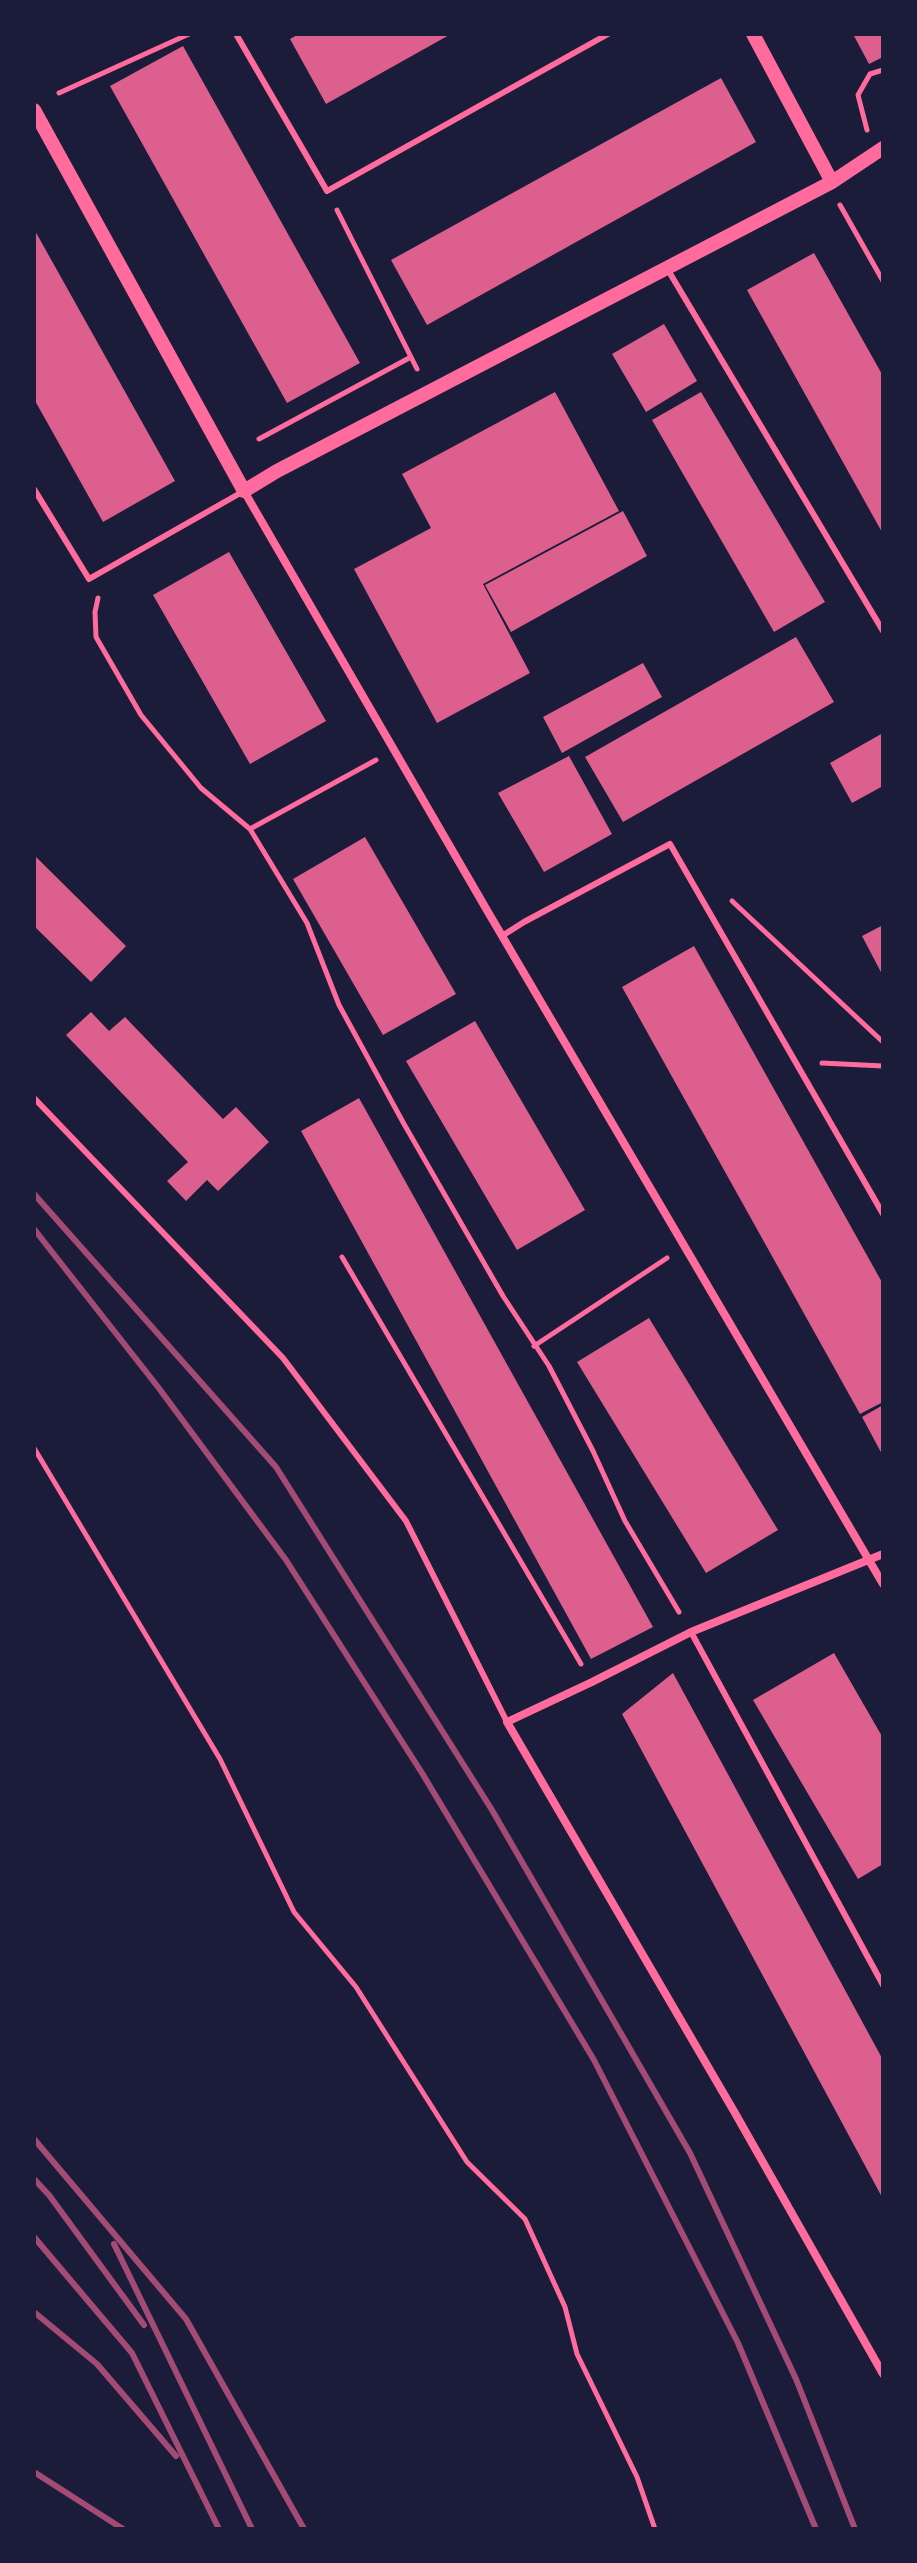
<!DOCTYPE html>
<style>
body{margin:0}
#map{position:relative;width:917px;height:2563px;overflow:hidden;background:#1b1b3a;font-family:Bitter,serif}
canvas{display:block}
.frame{position:absolute;inset:0;border:36px solid #1b1b3a;pointer-events:none}
</style>
<div id="map">
<canvas width="917" height="2563"></canvas>
<div class="frame"></div>
</div>
<script>
const c = document.querySelector('canvas').getContext('2d');
c.lineJoin = 'round';
function fill(path, color) { c.fillStyle = color; c.fill(path, 'evenodd'); }
const toPath = rows => new Path2D(rows.map(r => 'M' + r).join(''));
function strokePath(path, color, width, dash) { c.strokeStyle = color; c.lineWidth = width; c.lineCap = dash ? 'butt' : 'round'; c.setLineDash(dash || []); c.stroke(path); }
const building = toPath([
 [299,34,451,34,326,104,290,39],
 [853,34,883,34,883,57,869,64],
 [183,46,360,363,287,403,110,86],
 [721,78,756,142,427,325,391,260],
 [34,229,175,481,103,522,34,399],
 [814,253,883,376,883,534,747,290],
 [664,324,697,381,646,412,612,354],
 [555,392,619,511,483,584,530,673,437,723,354,569,431,528,402,474],
 [701,392,825,602,774,632,652,420],
 [623,511,647,556,511,632,485,585],
 [229,552,326,721,250,764,153,595],
 [796,637,834,702,623,822,585,757],
 [643,663,662,697,562,753,543,717],
 [883,733,883,786,852,803,830,763],
 [569,756,612,834,544,872,498,793],
 [365,837,456,994,383,1035,293,879],
 [34,855,126,946,91,982,34,926],
 [883,925,883,976,862,936],
 [694,946,883,1284,883,1402,860,1414,622,987],
 [91,1012,109,1031,125,1017,223,1119,236,1107,269,1142,218,1191,207,1180,186,1201,167,1181,188,1162,66,1035],
 [475,1021,585,1210,517,1250,406,1061],
 [359,1098,653,1627,591,1659,301,1131],
 [649,1318,778,1530,706,1573,577,1362],
 [883,1405,883,1456,862,1417],
 [834,1653,883,1738,883,1864,858,1879,753,1700],
 [673,1673,883,2060,883,2199,622,1714]
]);
const path = toPath([
 [59,93,189,34],
 [867,130,858,95,870,74,883,70],
 [840,205,883,281],
 [337,210,417,369],
 [259,439,411,357],
 [98,598,95,612,96,637,141,715,201,788,250,829,307,923,339,1005,404,1124,503,1296,549,1366,593,1451,625,1521,679,1612],
 [250,829,376,760],
 [732,901,883,1042],
 [822,1063,883,1066],
 [342,1257,581,1664],
 [534,1346,667,1258],
 [34,1448,220,1759,294,1912,356,1987,467,2162,525,2219,565,2307,577,2354,637,2477,655,2529]
]);
const service = toPath([
 [236,34,327,191,608,34],
 [668,270,883,631],
 [34,489,89,579,244,491],
 [502,936,524,922,670,844,883,1214],
 [34,1098,283,1358,406,1521,507,1722],
 [691,1632,883,1985]
]);
const minor = toPath([
 [244,491,488,912,883,1584],
 [883,1554,691,1632,592,1682,507,1722,735,2113,883,2374]
]);
const tertiary = toPath([
 [753,34,832,182],
 [34,110,244,491,277,471,832,182,883,148]
]);
const rail = toPath([
 [34,1194,276,1467,492,1810,690,2153,796,2379,855,2529],
 [34,1229,158,1387,286,1560,422,1773,594,2060,738,2343,816,2529],
 [34,2139,186,2319,304,2529],
 [34,2179,49,2195,144,2325],
 [34,2237,132,2353,219,2529],
 [114,2244,252,2529],
 [34,2312,97,2364,176,2456],
 [34,2472,123,2529]
]);
fill(building, '#dd5f8e');
strokePath(path, '#ff6b9d', 5);
strokePath(service, '#ff6b9d', 6);
strokePath(minor, '#ff6b9d', 8);
strokePath(tertiary, '#ff6b9d', 14);
strokePath(rail, '#a44b75', 6);
</script>
